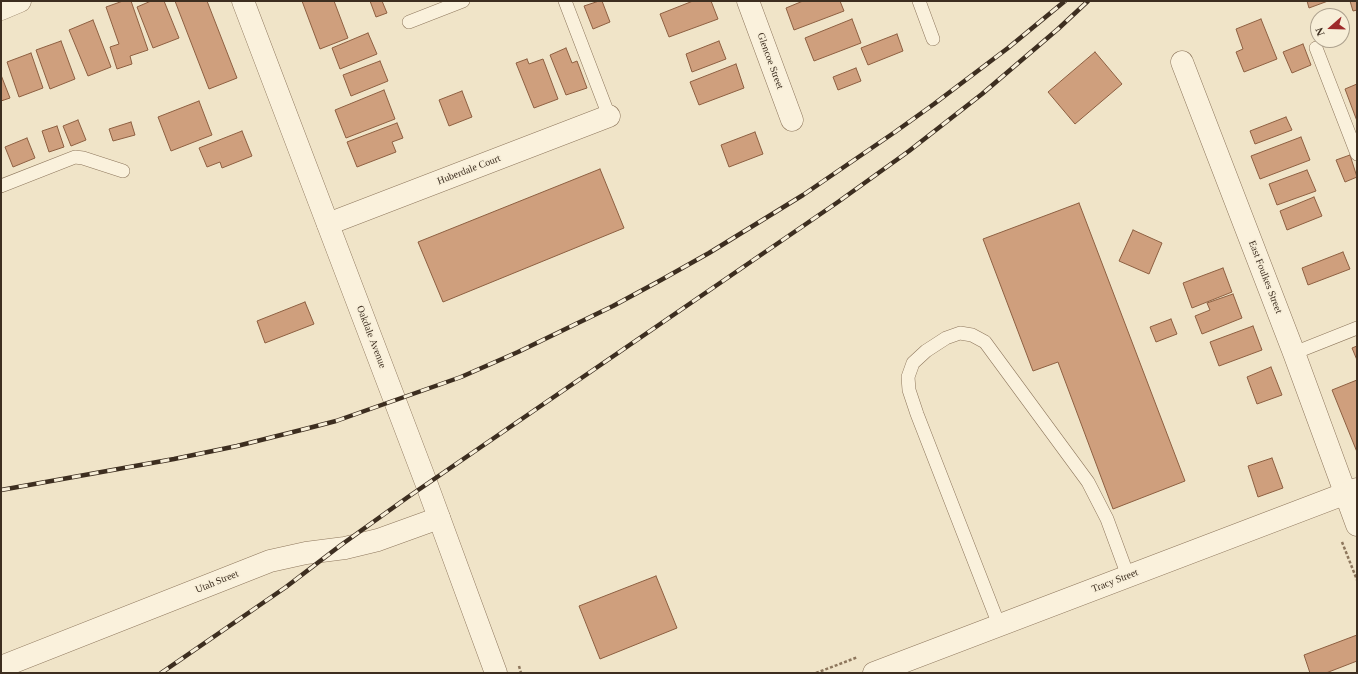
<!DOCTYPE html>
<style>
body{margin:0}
#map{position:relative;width:1358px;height:674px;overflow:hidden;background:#f0e4c8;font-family:Georgia,serif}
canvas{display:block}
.frame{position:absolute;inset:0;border:2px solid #3d2e20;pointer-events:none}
.north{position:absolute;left:1310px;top:8px;width:40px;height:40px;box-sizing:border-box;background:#f7eed8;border:1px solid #ada18e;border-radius:50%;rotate:250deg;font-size:11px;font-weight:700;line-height:16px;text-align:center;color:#3d2e20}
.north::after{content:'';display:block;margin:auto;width:14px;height:18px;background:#9e2a2b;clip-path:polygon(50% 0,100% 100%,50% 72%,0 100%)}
</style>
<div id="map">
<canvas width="1358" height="674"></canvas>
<div class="frame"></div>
<div class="north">N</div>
</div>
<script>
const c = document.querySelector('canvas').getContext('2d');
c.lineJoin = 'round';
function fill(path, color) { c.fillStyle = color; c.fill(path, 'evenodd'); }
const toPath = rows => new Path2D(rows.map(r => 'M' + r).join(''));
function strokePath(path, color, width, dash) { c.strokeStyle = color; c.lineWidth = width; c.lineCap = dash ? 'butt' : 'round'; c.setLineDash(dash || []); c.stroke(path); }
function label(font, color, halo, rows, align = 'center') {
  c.font = font + ' Georgia,serif'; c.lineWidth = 3; c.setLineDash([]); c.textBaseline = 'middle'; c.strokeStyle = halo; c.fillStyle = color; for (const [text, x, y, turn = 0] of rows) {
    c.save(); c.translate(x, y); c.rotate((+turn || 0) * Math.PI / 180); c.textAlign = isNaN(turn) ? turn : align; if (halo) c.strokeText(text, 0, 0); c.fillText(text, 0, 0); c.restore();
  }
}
const building = toPath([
 [123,1,131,1,148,50,130,56,132,64,117,69,110,47,119,44,106,7,123,1],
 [151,1,164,1,179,38,153,48,137,7,151,1],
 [175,1,207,1,237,78,209,89,175,1],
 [302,1,334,1,348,38,320,49,302,1],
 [370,1,382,1,387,13,376,17,370,1],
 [599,1,602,1,610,22,593,29,584,6,599,1],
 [693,1,711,1,718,19,669,37,660,14,693,1],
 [803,1,840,1,844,11,794,30,786,8,803,1],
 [1307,1,1328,1,1309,8,1307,1],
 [1350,1,1357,1,1357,10,1353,11,1350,1],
 [852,19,861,43,814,61,805,38,852,19],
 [1261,19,1277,59,1244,72,1236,52,1243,49,1236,29,1261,19],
 [93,20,111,67,88,76,69,30,93,20],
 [368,33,377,54,340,69,332,48,368,33],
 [897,34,903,51,868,65,861,48,897,34],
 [61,41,75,79,50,89,36,50,61,41],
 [719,41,726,59,692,72,686,54,719,41],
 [1303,44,1311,65,1292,73,1283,52,1303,44],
 [566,48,572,63,577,61,587,88,566,95,550,55,566,48],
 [1095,52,1122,84,1075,124,1048,92,1095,52],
 [31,53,43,88,19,97,7,62,31,53],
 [527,59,529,64,543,59,558,99,534,108,516,63,527,59],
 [380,61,388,81,351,96,343,75,380,61],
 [736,64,744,88,699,105,690,82,736,64],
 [856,68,861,81,838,90,833,77,856,68],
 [1,75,10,98,1,101,1,75],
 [1357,84,1357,121,1345,89,1357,84],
 [384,90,395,119,346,138,335,110,384,90],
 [462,91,472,117,449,126,439,100,462,91],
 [199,101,212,135,171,151,158,117,199,101],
 [1286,117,1292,130,1255,144,1250,131,1286,117],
 [78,120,86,140,71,146,63,126,78,120],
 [131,122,135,135,113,141,109,129,131,122],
 [397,123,403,138,392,142,396,152,357,167,347,142,397,123],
 [57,126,64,147,49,152,42,131,57,126],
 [242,131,252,156,222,168,220,162,207,167,199,148,242,131],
 [755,132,763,154,729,167,721,145,755,132],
 [1301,137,1310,160,1260,179,1251,156,1301,137],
 [27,138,35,158,13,167,5,147,27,138],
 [1350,155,1357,177,1345,182,1336,160,1350,155],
 [600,169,624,228,443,302,418,242,600,169],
 [1307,170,1316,191,1277,205,1269,184,1307,170],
 [1314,197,1322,216,1287,230,1280,211,1314,197],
 [1079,203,1185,481,1113,509,1058,362,1033,371,983,239,1079,203],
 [1133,230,1162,243,1149,274,1119,261,1133,230],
 [1343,252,1350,269,1308,285,1302,268,1343,252],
 [1223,268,1232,292,1192,308,1183,283,1223,268],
 [1233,294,1242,318,1202,334,1195,316,1210,310,1207,303,1233,294],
 [305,302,314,324,265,343,257,321,305,302],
 [1171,319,1177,334,1156,342,1150,327,1171,319],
 [1253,326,1262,350,1219,366,1210,342,1253,326],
 [1357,346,1357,360,1352,348,1357,346],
 [1271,367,1282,395,1257,404,1247,377,1271,367],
 [1357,380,1357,452,1332,390,1357,380],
 [1272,458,1283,488,1258,497,1248,466,1272,458],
 [656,576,677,628,600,659,579,606,656,576],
 [1357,635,1357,661,1326,673,1310,673,1304,655,1357,635]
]);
const path = toPath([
 [1342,542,1357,580],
 [519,666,521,673],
 [816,673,858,657]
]);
const service = toPath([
 [565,1,609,116],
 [919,1,933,39],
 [409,22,463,1],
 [1316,48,1357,154],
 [1,186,75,157,83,158,123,171],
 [1294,353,1357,328],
 [999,625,917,414,909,390,908,377,913,363,926,351,946,338,960,333,972,335,985,342,1088,482,1107,519,1128,576]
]);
const minor = toPath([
 [748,1,792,120],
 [1182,62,1294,353,1357,525],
 [328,224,609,116],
 [1,667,270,561,306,553,345,548,378,540,439,518]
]);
const tertiary = toPath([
 [243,1,427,485,496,673],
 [1,9,20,1],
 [874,673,1357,489]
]);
const rail = toPath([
 [1,490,174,459,237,446,305,429,336,421,461,377,518,352,613,306,661,280,709,253,803,195,895,132,934,104,1008,48,1065,1],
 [161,673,286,587,341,545,408,497,838,202,909,151,982,94,1058,29,1088,1]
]);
const streetNames = [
 ["Glencoe Street",770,61,70],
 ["Huberdale Court",469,170,-21],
 ["East Foulkes Street",1265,277,69],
 ["Oakdale Avenue",371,337,69],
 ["Tracy Street",1115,581,-21],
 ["Utah Street",217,582,-22]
];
fill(building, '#cf9f7d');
strokePath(building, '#8d5f41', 1);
strokePath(service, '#8d765c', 14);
strokePath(minor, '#8d765c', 23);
strokePath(tertiary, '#8d765c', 23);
strokePath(path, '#8d765c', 2.5, [3, 2]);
strokePath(service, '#faf1dc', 13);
strokePath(minor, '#faf1dc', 22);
strokePath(tertiary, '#faf1dc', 22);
strokePath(rail, '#3d2e20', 4.5);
strokePath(rail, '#f7eed8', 3, [9]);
label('10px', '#3d2e20', '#f7eed8', streetNames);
</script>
